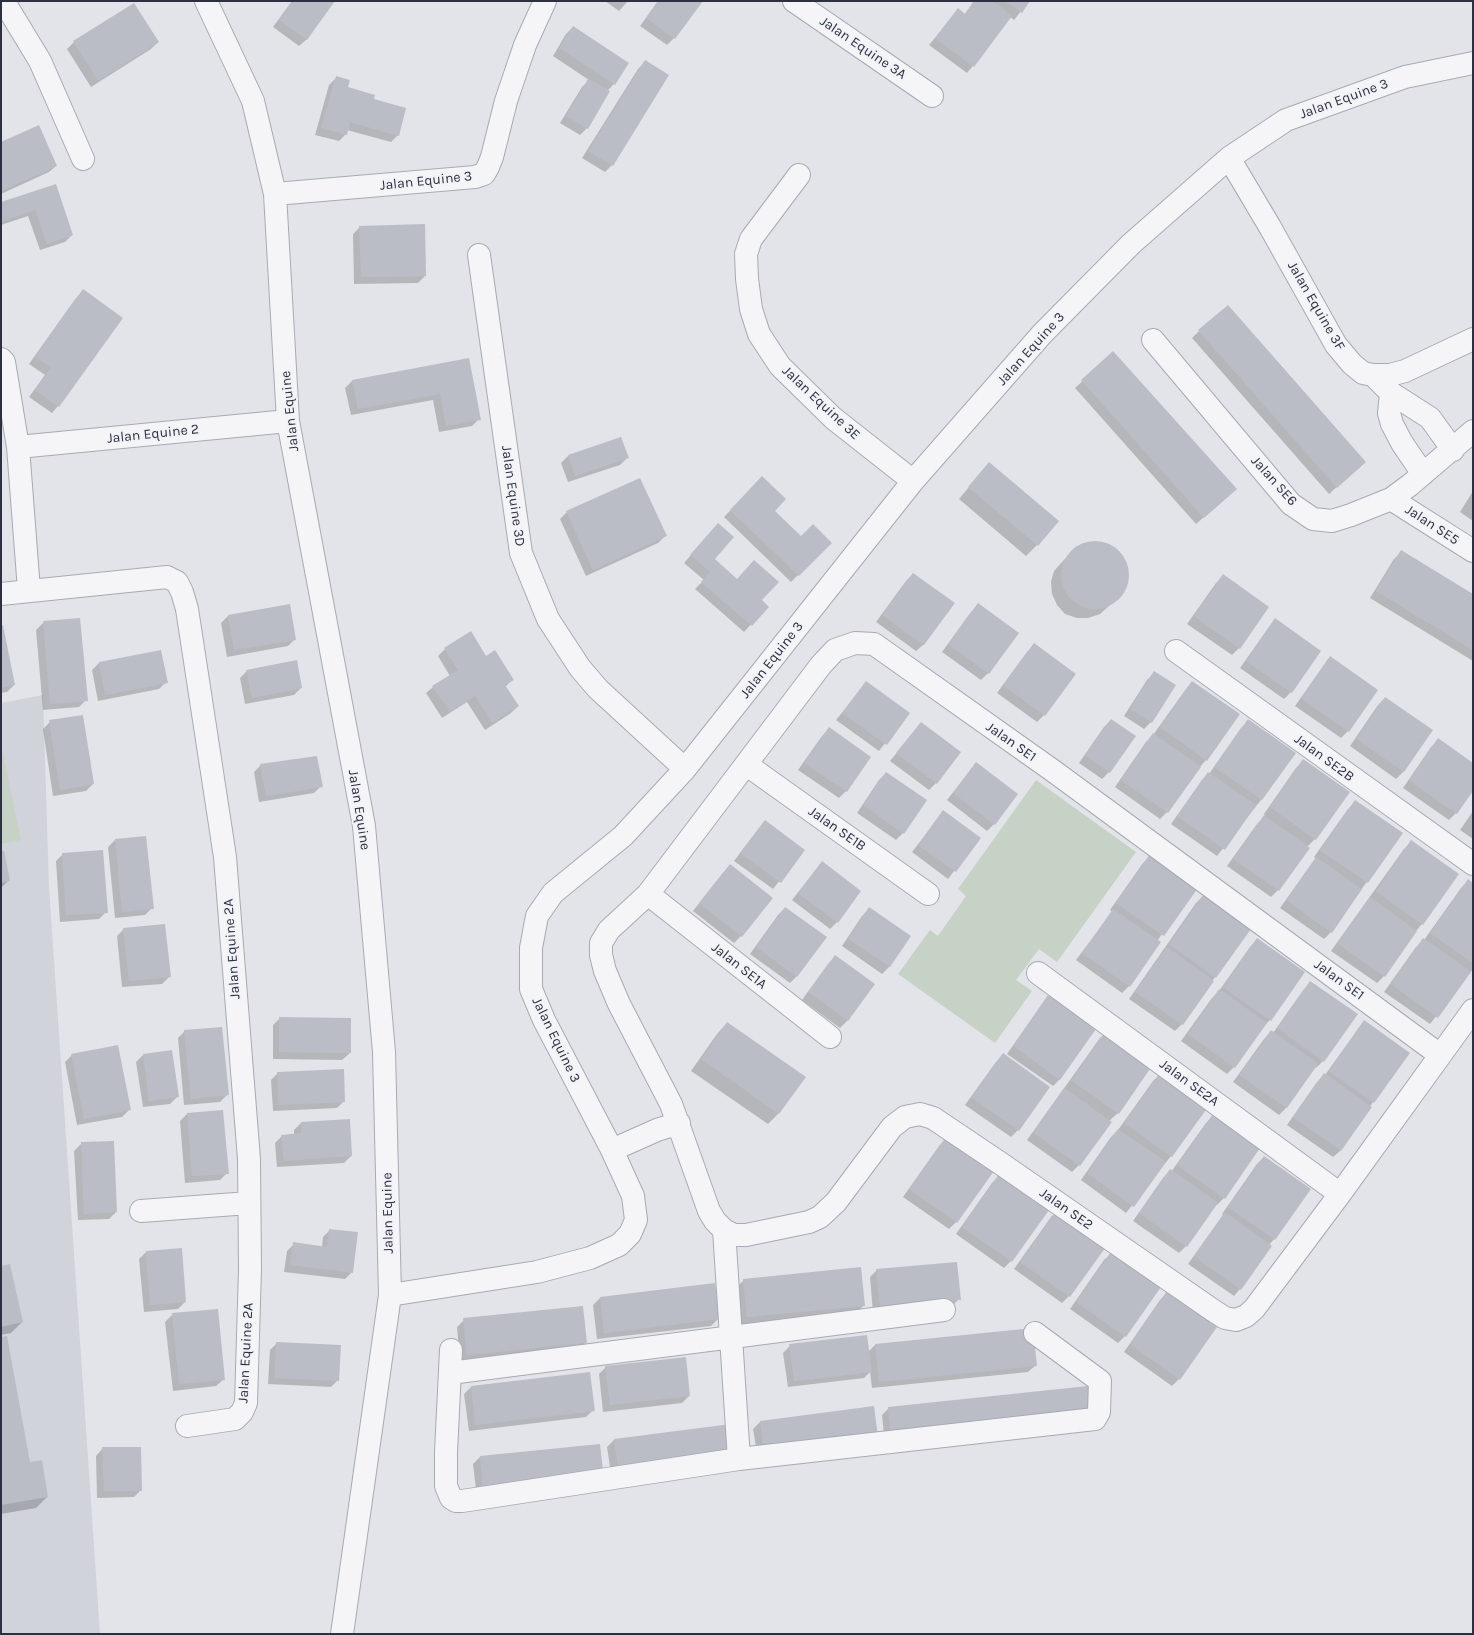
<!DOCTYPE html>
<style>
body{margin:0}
#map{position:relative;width:1474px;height:1635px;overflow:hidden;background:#e3e4e9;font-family:Karla,sans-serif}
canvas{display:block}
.frame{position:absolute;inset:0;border:2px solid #2c3040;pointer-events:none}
</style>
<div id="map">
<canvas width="1474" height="1635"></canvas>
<div class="frame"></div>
</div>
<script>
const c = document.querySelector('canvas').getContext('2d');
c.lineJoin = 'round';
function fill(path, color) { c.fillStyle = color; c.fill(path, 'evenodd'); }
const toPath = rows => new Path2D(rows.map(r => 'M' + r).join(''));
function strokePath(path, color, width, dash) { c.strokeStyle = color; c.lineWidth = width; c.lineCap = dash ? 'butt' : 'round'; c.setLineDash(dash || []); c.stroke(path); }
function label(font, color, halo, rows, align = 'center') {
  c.font = font + ' Karla,sans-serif'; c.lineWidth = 4; c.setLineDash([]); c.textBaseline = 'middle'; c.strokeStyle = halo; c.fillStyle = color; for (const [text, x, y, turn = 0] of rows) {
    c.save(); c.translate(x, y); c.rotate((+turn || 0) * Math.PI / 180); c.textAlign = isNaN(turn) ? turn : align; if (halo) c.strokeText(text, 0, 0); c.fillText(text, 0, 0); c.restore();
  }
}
const built = toPath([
 [43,695,49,887,100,1634,1,1634,1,703]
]);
const green = toPath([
 [1,745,21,840,1,844],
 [1036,780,1136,852,1057,962,1039,949,1016,980,1032,991,995,1043,898,974,930,930,938,936,966,896,958,889]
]);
const shadow = toPath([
 [292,1,334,1,306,40,299,46,273,27],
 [605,1,628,1,619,11],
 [658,1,701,1,674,38,667,45,640,26],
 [974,1,1029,1,1014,20,1010,17,973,66,967,73,929,45,958,10,964,15],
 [573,27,614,84,607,91,587,128,580,135,560,123,582,87,589,80,553,56,566,34],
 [74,42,158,42,151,49,91,87,67,49],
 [645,62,668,76,612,165,605,172,582,158,638,69],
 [336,78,346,88,373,100,398,135,391,142,347,130,346,134,339,141,315,135,329,85],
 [1,143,56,166,49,172,1,194],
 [55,185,72,235,65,242,40,250,28,216,1,225,1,203],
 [360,227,425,276,418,283,354,284,353,234],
 [83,291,58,406,52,413,29,397,45,375,29,364,76,298],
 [1199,331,1357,469,1329,494,1192,338],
 [1113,353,1228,496,1196,524,1075,388],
 [468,360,479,419,472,426,439,432,433,400,351,415,345,388,352,381],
 [568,456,627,458,620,465,568,482,561,463],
 [979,475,1037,545,1026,556,959,499],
 [762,478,773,511,801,538,830,543,791,582,724,517],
 [1473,491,1473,521,1460,512],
 [567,512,665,536,658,543,586,576,560,519],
 [711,532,713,559,767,607,744,632,695,589,704,580,684,563],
 [1096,542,1107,544,1117,551,1125,561,1128,573,1126,584,1121,595,1100,614,1088,618,1077,618,1065,614,1057,605,1052,594,1051,582,1054,571,1073,550,1084,544],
 [1401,552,1473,596,1473,661,1370,598,1394,559],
 [913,574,953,603,923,645,916,651,876,622,906,581],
 [1223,576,1239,648,1232,655,1187,624,1216,583],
 [978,605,1017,633,988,673,981,680,942,652,971,612],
 [289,606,295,639,288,646,227,657,221,623,228,616],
 [1276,620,1291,692,1284,699,1240,668,1269,627],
 [43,623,86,700,79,707,43,710,36,630],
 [1,627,14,685,7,692,1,693],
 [470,633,486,658,512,680,505,687,518,706,511,713,485,730,467,702,442,718,426,693,433,687,450,676,438,656,445,649],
 [1034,645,1044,715,1037,722,997,693,1027,652],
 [1331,658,1376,690,1348,731,1341,738,1295,706,1324,665],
 [99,663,166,682,159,689,98,701,92,670],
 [247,671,301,688,294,695,245,704,240,678],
 [1154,673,1151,722,1144,729,1124,716,1147,680],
 [1192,682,1206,760,1200,767,1167,812,1160,819,1115,787,1146,742,1153,735,1186,689],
 [866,683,908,714,879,751,836,720],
 [1385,698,1431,731,1403,772,1396,779,1350,746,1378,705],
 [1111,720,1109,772,1102,779,1079,763,1104,727],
 [1248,721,1294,753,1261,800,1217,856,1171,824,1202,780,1209,774,1241,728],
 [50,722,93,784,86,791,53,796,43,729],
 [921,723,936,783,929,790,890,761],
 [829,729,846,791,839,798,798,770,822,736],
 [1438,740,1473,789,1456,813,1449,820,1403,788,1431,747],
 [1303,761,1315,839,1307,847,1278,890,1271,897,1227,866,1257,824,1265,816,1264,814,1296,768],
 [976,763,994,824,987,831,947,800],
 [261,765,321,786,314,793,259,802,254,772],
 [886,773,926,801,903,833,896,840,857,813,879,780],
 [1355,802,1401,834,1331,932,1324,939,1280,908,1310,866,1316,859,1314,857,1348,809],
 [1473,811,1473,839,1460,830],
 [943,812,979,838,948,879,912,852],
 [759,828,804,850,773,889,734,861],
 [115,840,152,908,145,915,115,918,108,847],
 [1411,842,1422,924,1416,931,1384,976,1377,983,1331,951,1404,849],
 [1,853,8,881,1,888],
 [63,854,106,912,99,919,60,922,56,861],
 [1150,856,1196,888,1157,941,1129,986,1122,993,1076,960,1112,912,1110,910,1143,863],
 [822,862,837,922,830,929,792,900],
 [723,873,741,936,734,943,693,911],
 [1468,881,1473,884,1473,969,1430,1024,1384,992,1416,947,1424,940,1461,888],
 [1203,896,1215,977,1182,1024,1175,1031,1129,999,1196,903],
 [785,908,796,977,790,983,750,954,778,915],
 [869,909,909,936,889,967,882,974,842,946,862,916],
 [124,929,169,977,162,984,122,987,117,936],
 [1257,940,1270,1020,1263,1027,1234,1067,1227,1074,1181,1041,1212,998,1219,991,1250,947],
 [835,957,873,985,847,1021,840,1028,802,1000,828,964],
 [1311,982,1323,1061,1316,1068,1315,1067,1286,1108,1279,1115,1233,1082,1264,1039,1271,1032,1273,1033,1304,989],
 [1049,997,1060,1079,1053,1086,1007,1054,1042,1004],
 [280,1018,350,1053,342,1060,273,1059,273,1025],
 [1364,1022,1373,1102,1340,1151,1333,1157,1287,1125,1317,1082,1325,1075,1358,1029],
 [727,1023,804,1077,778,1114,768,1124,691,1071,717,1034],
 [185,1031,227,1095,220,1102,184,1105,178,1038],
 [1107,1031,1153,1063,1118,1113,1109,1121,1079,1165,1072,1172,1027,1140,1100,1038],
 [72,1055,129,1110,122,1117,77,1125,65,1062],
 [143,1055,177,1097,170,1104,143,1107,136,1062],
 [1003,1055,1018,1130,1011,1137,965,1105,996,1062],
 [278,1073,344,1101,337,1108,273,1111,271,1080],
 [1160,1074,1171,1156,1126,1213,1081,1180,1111,1137,1118,1130,1153,1081],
 [222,1111,227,1173,220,1180,185,1183,180,1121,187,1114],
 [1213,1116,1224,1198,1217,1205,1215,1204,1186,1246,1179,1253,1133,1221,1163,1178,1170,1171,1171,1172,1206,1123],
 [301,1123,351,1156,344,1163,277,1167,275,1143,282,1136,294,1135,294,1130],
 [946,1139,956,1222,949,1229,903,1197,939,1146],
 [81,1144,116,1212,109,1219,78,1220,74,1151],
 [1264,1157,1274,1239,1269,1245,1240,1289,1234,1296,1188,1264,1223,1215,1222,1214,1257,1164],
 [999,1176,1011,1261,1004,1268,956,1234,992,1183],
 [1058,1210,1069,1296,1062,1303,1014,1269,1051,1217],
 [330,1230,352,1272,345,1279,284,1272,287,1251,294,1244,322,1247,323,1237],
 [146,1252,185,1302,178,1309,144,1312,139,1259],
 [1111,1254,1159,1287,1125,1336,1118,1343,1070,1309,1104,1260],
 [1,1267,22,1322,11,1333,1,1335],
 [877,1270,959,1299,952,1306,873,1313,870,1277],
 [744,1280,864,1305,857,1312,741,1324,737,1287],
 [1167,1293,1179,1379,1172,1386,1124,1352,1160,1300],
 [600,1298,718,1319,711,1326,597,1339,593,1305],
 [172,1315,224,1379,216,1386,173,1391,165,1322],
 [464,1320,586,1342,579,1349,460,1361,457,1327],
 [1032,1329,1036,1365,1028,1372,872,1388,870,1372,864,1378,788,1387,783,1353,790,1346,868,1352,875,1345],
 [1,1339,29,1464,47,1497,36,1508,1,1514],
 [277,1343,338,1380,331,1387,268,1384,270,1350],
 [606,1367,689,1396,682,1403,603,1412,599,1374],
 [471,1387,593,1410,586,1417,469,1431,464,1394],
 [1087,1388,885,1445,882,1415,889,1408],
 [760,1422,870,1444,758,1459,753,1429],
 [730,1425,612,1480,607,1447,614,1440],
 [599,1445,477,1498,473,1464,480,1457],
 [103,1448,141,1490,134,1497,97,1498,96,1456]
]);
const building = toPath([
 [292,1,335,1,307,40,279,20],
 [658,1,703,1,675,39,646,18],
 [975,1,993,1,1012,16,974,67,935,38,958,8,965,14],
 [1005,1,1030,1,1022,13],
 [134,3,159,42,98,81,73,41],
 [573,26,629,63,615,85,559,48],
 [645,60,669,75,613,166,588,151],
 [336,76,350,80,348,87,375,95,374,99,406,108,399,136,350,122,347,135,321,128],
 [588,79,610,91,588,129,566,116],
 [39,125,57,166,1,191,1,142],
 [56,184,73,235,47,244,35,210,1,222,1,202],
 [425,224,426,276,361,277,359,226],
 [83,289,123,318,59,407,35,390,51,368,35,357],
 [1228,305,1366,462,1337,488,1198,330],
 [1113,351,1237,489,1204,518,1081,380],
 [469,358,481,420,446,426,440,394,358,409,352,380],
 [621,437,629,458,575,476,568,455],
 [989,462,1059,521,1038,546,968,487],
 [762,476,786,499,775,511,801,536,813,524,832,543,799,576,730,510],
 [640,478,667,536,593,570,566,511],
 [718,523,734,537,715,559,737,579,754,560,779,582,762,600,769,607,752,626,701,582,710,572,690,555],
 '1061 575a34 34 0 1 1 68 0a34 34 0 1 1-68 0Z',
 [1401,550,1473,594,1473,650,1376,591],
 [913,573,955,603,924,645,882,615],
 [1223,574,1269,607,1240,649,1194,616],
 [978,603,1019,633,989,674,948,644],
 [290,604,296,640,234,650,228,615],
 [80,618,88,701,50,704,43,621],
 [1275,618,1321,651,1292,693,1246,661],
 [3,625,15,685,1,688,1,626],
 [471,631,486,656,495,650,514,680,505,685,519,706,492,723,475,696,450,712,432,686,458,670,444,648],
 [1034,643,1076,674,1045,716,1003,685],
 [161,650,168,683,105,695,99,662],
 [1330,656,1378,690,1349,732,1301,698],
 [297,660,302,688,252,698,246,670],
 [1154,671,1176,685,1152,723,1130,709],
 [866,681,910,713,887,745,842,713],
 [1192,681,1240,714,1207,761,1160,727],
 [1385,697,1433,730,1404,772,1356,739],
 [83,715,94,784,60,790,49,720],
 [1111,719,1136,736,1110,773,1085,755],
 [1248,719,1296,753,1262,800,1214,767],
 [921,722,961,752,937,784,896,753],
 [829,727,871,757,847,792,804,763],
 [1153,733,1201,767,1168,813,1121,780],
 [1438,738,1473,763,1473,791,1457,814,1409,780],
 [317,756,323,787,266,796,260,764],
 [1303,759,1350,792,1316,840,1270,807],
 [976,762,1018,794,995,825,953,793],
 [886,772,927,800,904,834,863,805],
 [1208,772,1256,805,1225,850,1177,816],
 [1355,800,1403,833,1368,883,1320,850],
 [943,810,981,838,956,872,918,845],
 [1264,815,1310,848,1279,891,1233,859],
 [765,820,805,850,781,883,740,853],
 [146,836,154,909,122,912,115,839],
 [1411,840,1459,874,1423,925,1376,891],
 [103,850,108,913,66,915,62,853],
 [1,851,4,851,10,881,1,883],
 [1150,854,1198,888,1164,936,1116,903],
 [1316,857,1362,889,1332,933,1286,900],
 [822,861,861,891,838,923,798,893],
 [730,864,773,898,742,937,699,903],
 [1468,879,1473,883,1473,963,1430,933],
 [1203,895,1251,929,1216,978,1169,944],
 [1370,897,1417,931,1385,977,1337,943],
 [785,907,827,937,797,977,756,947],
 [869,907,911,936,890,967,848,939],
 [1113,909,1161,942,1130,987,1082,953],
 [165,924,171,977,129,981,123,928],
 [1257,938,1305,972,1271,1021,1223,987],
 [1423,938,1471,972,1438,1018,1391,984],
 [1167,947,1214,981,1183,1025,1135,992],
 [835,955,875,984,848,1021,808,992],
 [1310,981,1358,1014,1324,1062,1277,1028],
 [1219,989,1267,1023,1235,1068,1188,1034],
 [1048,995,1096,1029,1060,1080,1013,1046],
 [279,1017,351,1018,351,1053,279,1052],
 [1364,1020,1410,1053,1374,1103,1329,1071],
 [727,1022,806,1077,779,1114,701,1059],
 [222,1027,229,1095,191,1099,184,1030],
 [1107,1030,1154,1063,1119,1114,1071,1080],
 [1271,1030,1318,1064,1287,1108,1239,1075],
 [118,1045,131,1110,84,1119,71,1054],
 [172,1050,179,1097,149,1101,143,1054],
 [1003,1053,1050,1087,1019,1131,971,1097],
 [344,1069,345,1102,279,1105,277,1072],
 [1160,1073,1208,1107,1172,1157,1124,1123],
 [1324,1073,1372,1107,1341,1151,1293,1117],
 [1064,1088,1112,1122,1080,1166,1033,1132],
 [223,1110,229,1174,192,1176,187,1113],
 [1213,1114,1260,1148,1225,1199,1177,1165],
 [350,1119,352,1156,284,1161,281,1135,301,1133,301,1122],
 [1118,1129,1166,1162,1134,1207,1087,1173],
 [946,1137,994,1171,957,1223,909,1189],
 [114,1141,117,1212,84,1214,81,1142],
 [1264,1156,1311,1189,1275,1240,1228,1207],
 [1170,1169,1218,1203,1187,1247,1139,1213],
 [999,1174,1049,1210,1012,1262,962,1227],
 [1058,1209,1108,1244,1070,1297,1020,1262],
 [1225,1212,1272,1246,1241,1290,1194,1256],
 [329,1229,358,1232,353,1273,290,1265,293,1242,327,1247],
 [182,1248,186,1302,150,1305,146,1251],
 [1111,1252,1161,1287,1126,1337,1076,1302],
 [957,1262,961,1300,880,1306,876,1269],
 [10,1264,23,1322,1,1327,1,1266],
 [861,1267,865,1306,747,1317,743,1279],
 [715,1283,720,1319,604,1333,600,1297],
 [1167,1291,1217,1327,1180,1380,1130,1344],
 [583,1306,587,1343,467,1355,463,1318],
 [218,1309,225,1380,179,1384,172,1313],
 [1033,1328,1037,1366,879,1382,875,1344],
 [867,1335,872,1372,794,1381,789,1344],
 [7,1336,30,1462,42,1460,48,1497,1,1505,1,1337],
 [276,1342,341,1345,339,1381,275,1378],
 [686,1357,690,1396,610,1405,605,1366],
 [590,1372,595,1411,475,1425,471,1386],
 [1088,1386,1092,1418,891,1439,888,1407],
 [874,1406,878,1437,764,1453,760,1421],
 [731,1424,736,1458,619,1473,614,1439],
 [600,1444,604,1480,483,1492,480,1456],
 [102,1447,141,1447,142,1491,104,1491]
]);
const street = toPath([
 [2,1,6,5,40,61,83,159],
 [206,1,253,101,275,194,288,421,364,826,384,1052,390,1295,342,1634],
 [794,1,932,96],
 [1229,158,1270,227,1336,345,1352,364,1363,373,1373,375,1390,375,1405,371,1473,339],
 [799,175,751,239,746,254,747,279,751,309,759,334,780,366,833,418,913,481],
 [275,194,475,177,484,174,488,167,492,157,506,101,525,45,545,1],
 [479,255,521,553,548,619,580,668,598,689,685,769],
 [1153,340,1291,504,1313,519,1332,521,1351,515,1391,499,1410,485,1473,431],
 [1,359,4,362,18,447,29,590],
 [1373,375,1391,393,1430,418,1453,450],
 [1391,393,1389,413,1392,424,1402,443,1423,474],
 [18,447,288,421],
 [1391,499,1473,551],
 [1,594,167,577,177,582,182,592,187,609,225,857,249,1159,250,1269,246,1403,242,1412,235,1419,187,1426],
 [1176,651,1473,864],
 [747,765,928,894],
 [648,894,830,1037],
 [1038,973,1340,1194],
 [1440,1055,1052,770,874,644,855,643,835,650,821,665,648,894,609,930,601,943,601,955,605,971,619,1004,671,1104,709,1211,715,1221,724,1230,734,1235,746,1235,809,1222,820,1217,836,1202,892,1127,905,1117,920,1114,933,1118,1000,1163,1214,1311,1225,1318,1236,1320,1246,1316,1254,1309,1340,1194,1473,1010],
 [612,1150,657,1130,679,1123],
 [141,1211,249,1203],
 [724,1230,739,1459],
 [390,1295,537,1272,590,1258,619,1245,630,1234,636,1220,633,1196,612,1150,544,1020,531,989,531,948,537,916,553,893,623,836,685,769,913,481,1042,334,1131,244,1229,158,1286,120,1405,77,1473,63],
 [451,1350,446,1452,446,1486,451,1498,456,1501,462,1501,739,1459,1095,1419,1099,1412,1100,1381,1035,1333],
 [450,1373,944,1310]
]);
const streetNames = [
 ["Jalan Equine 3A",863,48,34],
 ["Jalan Equine 3",1344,99,-20],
 ["Jalan Equine 3",426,181,-6],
 ["Jalan Equine 3F",1316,306,60],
 ["Jalan Equine 3",1031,349,-48],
 ["Jalan Equine 3E",821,403,43],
 ["Jalan Equine",290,411,-96],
 ["Jalan Equine 2",153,434,-6],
 ["Jalan SE6",1274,481,48],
 ["Jalan Equine 3D",513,496,82],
 ["Jalan SE5",1432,525,33],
 ["Jalan Equine 3",772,660,-52],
 ["Jalan SE1",1011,742,35],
 ["Jalan SE2B",1324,758,36],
 ["Jalan Equine",359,810,81],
 ["Jalan SE1B",837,829,35],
 ["Jalan Equine 2A",232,949,-94],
 ["Jalan SE1A",739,966,38],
 ["Jalan SE1",1339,980,36],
 ["Jalan Equine 3",556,1040,64],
 ["Jalan SE2A",1189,1083,36],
 ["Jalan SE2",1066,1209,35],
 ["Jalan Equine",388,1213,-91],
 ["Jalan Equine 2A",246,1353,-87]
];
fill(built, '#d1d3db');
fill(green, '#c6d2c5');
fill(shadow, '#0003');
fill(building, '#babdc6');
strokePath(street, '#a8aab3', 24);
strokePath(street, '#f5f5f8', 22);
label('14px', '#2c3040', '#f2f3f7', streetNames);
</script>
